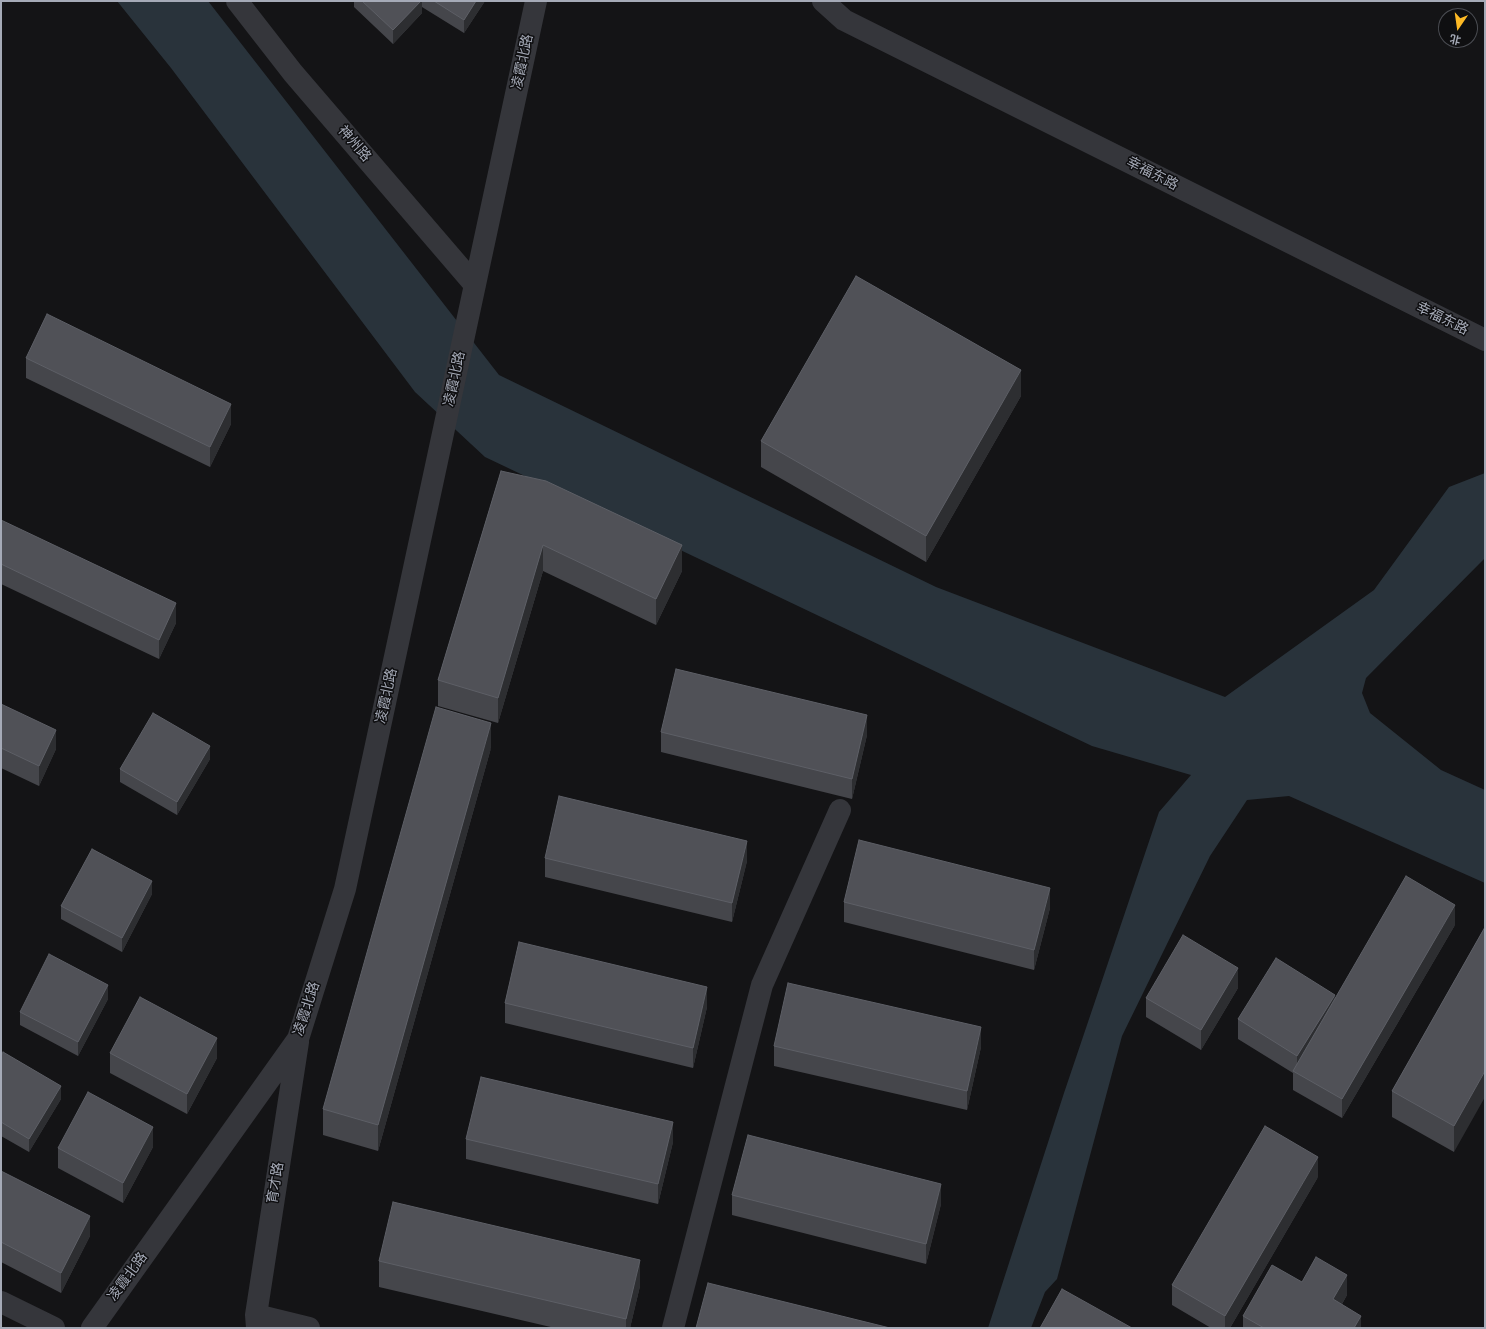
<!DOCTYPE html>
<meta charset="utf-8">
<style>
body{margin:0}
#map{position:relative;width:1486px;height:1329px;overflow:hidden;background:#141416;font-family:"Varela Round","Noto Sans SC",sans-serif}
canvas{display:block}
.frame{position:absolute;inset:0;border:2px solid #a5aab7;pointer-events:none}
.north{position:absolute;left:1438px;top:8px;width:40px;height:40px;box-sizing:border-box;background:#0f0f11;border:1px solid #4b4d53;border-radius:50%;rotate:193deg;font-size:11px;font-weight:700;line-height:16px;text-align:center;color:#a5aab7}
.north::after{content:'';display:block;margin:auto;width:14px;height:18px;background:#fdb925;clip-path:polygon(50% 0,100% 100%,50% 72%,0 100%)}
</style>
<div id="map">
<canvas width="1486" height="1329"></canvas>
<div class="frame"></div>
<div class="north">北</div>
</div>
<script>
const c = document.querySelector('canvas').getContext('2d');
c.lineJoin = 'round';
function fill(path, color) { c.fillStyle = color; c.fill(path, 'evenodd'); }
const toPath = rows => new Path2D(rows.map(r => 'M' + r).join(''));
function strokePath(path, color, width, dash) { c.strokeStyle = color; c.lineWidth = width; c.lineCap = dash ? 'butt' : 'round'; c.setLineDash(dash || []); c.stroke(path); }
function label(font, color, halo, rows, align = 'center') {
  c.font = font + ' "Varela Round","Noto Sans SC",sans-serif'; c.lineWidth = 3; c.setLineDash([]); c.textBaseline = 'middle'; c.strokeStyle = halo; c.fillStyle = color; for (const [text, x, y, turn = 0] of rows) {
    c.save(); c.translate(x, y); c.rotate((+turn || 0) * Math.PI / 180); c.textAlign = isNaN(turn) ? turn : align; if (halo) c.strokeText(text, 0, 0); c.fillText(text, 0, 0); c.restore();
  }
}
const water = toPath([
 [117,1,208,1,499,375,936,587,1225,697,1374,590,1449,487,1485,473,1485,558,1366,678,1362,693,1370,713,1441,770,1485,790,1485,883,1289,796,1247,800,1210,856,1122,1036,1057,1279,1045,1292,1031,1328,988,1328,1064,1093,1159,812,1191,775,1092,746,485,457,415,392,171,68]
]);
const minor = toPath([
 [237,1,293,73,475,285],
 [823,1,844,20,1485,340],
 [1,1302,54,1328],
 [256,1315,309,1328],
 [92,1328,298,1039,345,889,536,1],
 [257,1328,256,1315,298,1042],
 [673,1328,762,985,840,810]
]);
const wall = toPath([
 [354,1,485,1,464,33,422,7,422,13,393,44,354,7],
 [26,358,231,424,210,467,26,378],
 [1021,396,926,562,761,467,761,441],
 [501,471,682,571,656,625,543,571,498,723,438,706,438,680],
 [1,520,176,623,159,659,1,584],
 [1,704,56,749,39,786,1,768],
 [661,732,867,735,852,799,661,752],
 [491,748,378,1151,323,1135,323,1109],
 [210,759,177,815,120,782,120,769],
 [545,858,747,861,732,922,545,877],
 [152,894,122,952,61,919,61,906],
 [844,902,1050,908,1034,970,844,922],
 [1455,925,1342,1118,1293,1090,1293,1073,1238,1039,1238,1019,1335,998],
 [1485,927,1454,1152,1392,1117,1392,1091],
 [1238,988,1201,1050,1146,1017,1146,998],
 [108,999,78,1056,20,1025,20,1012],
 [505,1003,707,1007,693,1068,505,1023],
 [774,1046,981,1047,967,1110,774,1066],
 [110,1053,217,1058,187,1114,110,1073],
 [1,1056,61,1099,29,1152,1,1136],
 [466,1139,673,1142,658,1204,466,1159],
 [153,1147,123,1203,58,1168,58,1148],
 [1,1171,90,1236,61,1293,1,1262],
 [1318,1177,1230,1328,1211,1328,1172,1305,1172,1285],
 [732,1195,941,1204,926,1264,732,1215],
 [379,1261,640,1286,630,1328,555,1328,379,1287],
 [1302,1282,1347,1295,1342,1304,1361,1328,1243,1328,1243,1316]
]);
const shadedWall = toPath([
 [421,1,422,1,422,13,393,44,393,30],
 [476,1,485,1,464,33,464,20],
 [1021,370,1021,396,926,562,926,536],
 [231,404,231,424,210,467,210,447],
 [543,545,543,571,498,723,498,698],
 [682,545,682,571,656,625,656,599],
 [176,603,176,623,159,659,159,640],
 [867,715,867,735,852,799,852,779],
 [491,723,491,748,378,1151,378,1125],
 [56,730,56,749,39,786,39,766],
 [210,746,210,759,177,815,177,802],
 [747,841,747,861,732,922,732,903],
 [152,881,152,894,122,952,122,938],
 [1050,888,1050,908,1034,970,1034,950],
 [1455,905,1455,925,1342,1118,1342,1099],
 [1238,968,1238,988,1201,1050,1201,1030],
 [108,985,108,999,78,1056,78,1042],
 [707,987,707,1007,693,1068,693,1048],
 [1335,995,1335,1014,1297,1073,1297,1056],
 [981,1027,981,1047,967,1110,967,1091],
 [217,1038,217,1058,187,1114,187,1094],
 [1485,1071,1485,1097,1454,1152,1454,1126],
 [61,1086,61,1099,29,1152,29,1139],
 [673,1122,673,1142,658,1204,658,1184],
 [153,1127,153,1147,123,1203,123,1183],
 [1318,1157,1318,1177,1230,1328,1225,1328,1225,1316],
 [941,1184,941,1204,926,1264,926,1244],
 [90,1216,90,1236,61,1293,61,1273],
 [640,1260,640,1286,630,1328,626,1328,626,1319],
 [1347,1275,1347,1295,1333,1319,1333,1299],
 [1361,1316,1361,1328,1354,1328]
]);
const building = toPath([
 [362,1,421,1,393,30,362,1],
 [434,1,476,1,464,20,434,1],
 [856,276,1021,370,926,536,761,441,856,276],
 [47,314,231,404,210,447,26,358,47,314],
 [501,471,546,481,682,545,656,599,543,545,498,698,438,680,501,471],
 [1,520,176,603,159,640,1,564,1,520],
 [676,669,867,715,852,779,661,732,676,669],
 [1,704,56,730,39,766,1,748,1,704],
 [436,707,491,723,378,1125,323,1109,436,707],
 [153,713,210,746,177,802,120,769,153,713],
 [559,796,747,841,732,903,545,858,559,796],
 [859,840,1050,888,1034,950,844,902,859,840],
 [92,849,152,881,122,938,61,906,92,849],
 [1406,876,1455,905,1342,1099,1293,1071,1406,876],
 [1485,927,1485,1071,1454,1126,1392,1091,1485,927],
 [1183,935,1238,968,1201,1030,1146,998,1183,935],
 [519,942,707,987,693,1048,505,1003,519,942],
 [49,954,108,985,78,1042,20,1012,49,954],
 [1276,958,1335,995,1297,1056,1238,1019,1276,958],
 [788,983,981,1027,967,1091,774,1046,788,983],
 [140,997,217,1038,187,1094,110,1053,140,997],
 [3,1052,61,1086,29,1139,1,1122,1,1056,3,1052],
 [481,1077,673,1122,658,1184,466,1139,481,1077],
 [88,1092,153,1127,123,1183,58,1148,88,1092],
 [1265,1126,1318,1157,1225,1316,1172,1285,1265,1126],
 [748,1135,941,1184,926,1244,732,1195,748,1135],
 [1,1171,90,1216,61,1273,1,1242,1,1171],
 [393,1202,640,1260,626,1319,379,1261,393,1202],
 [1316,1257,1347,1275,1333,1299,1361,1316,1354,1328,1264,1328,1243,1316,1272,1265,1302,1282,1316,1257],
 [708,1283,890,1328,696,1328,708,1283],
 [1062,1289,1132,1328,1040,1328,1062,1289]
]);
const streetNames = [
 ["凌霞北路",523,62,-78],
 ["神州路",354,144,49],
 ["幸福东路",1152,174,27],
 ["幸福东路",1442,319,26],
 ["凌霞北路",455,379,-78],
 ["凌霞北路",387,696,-78],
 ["凌霞北路",307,1009,-72],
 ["育才路",276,1183,-81],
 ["凌霞北路",128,1277,-54]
];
fill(water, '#29333b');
strokePath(minor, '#35363b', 22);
fill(wall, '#45464b');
fill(shadedWall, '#2d2e31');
fill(building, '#505157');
strokePath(building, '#5d5f66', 1);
label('14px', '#a5aab7', '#0f0f11', streetNames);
</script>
